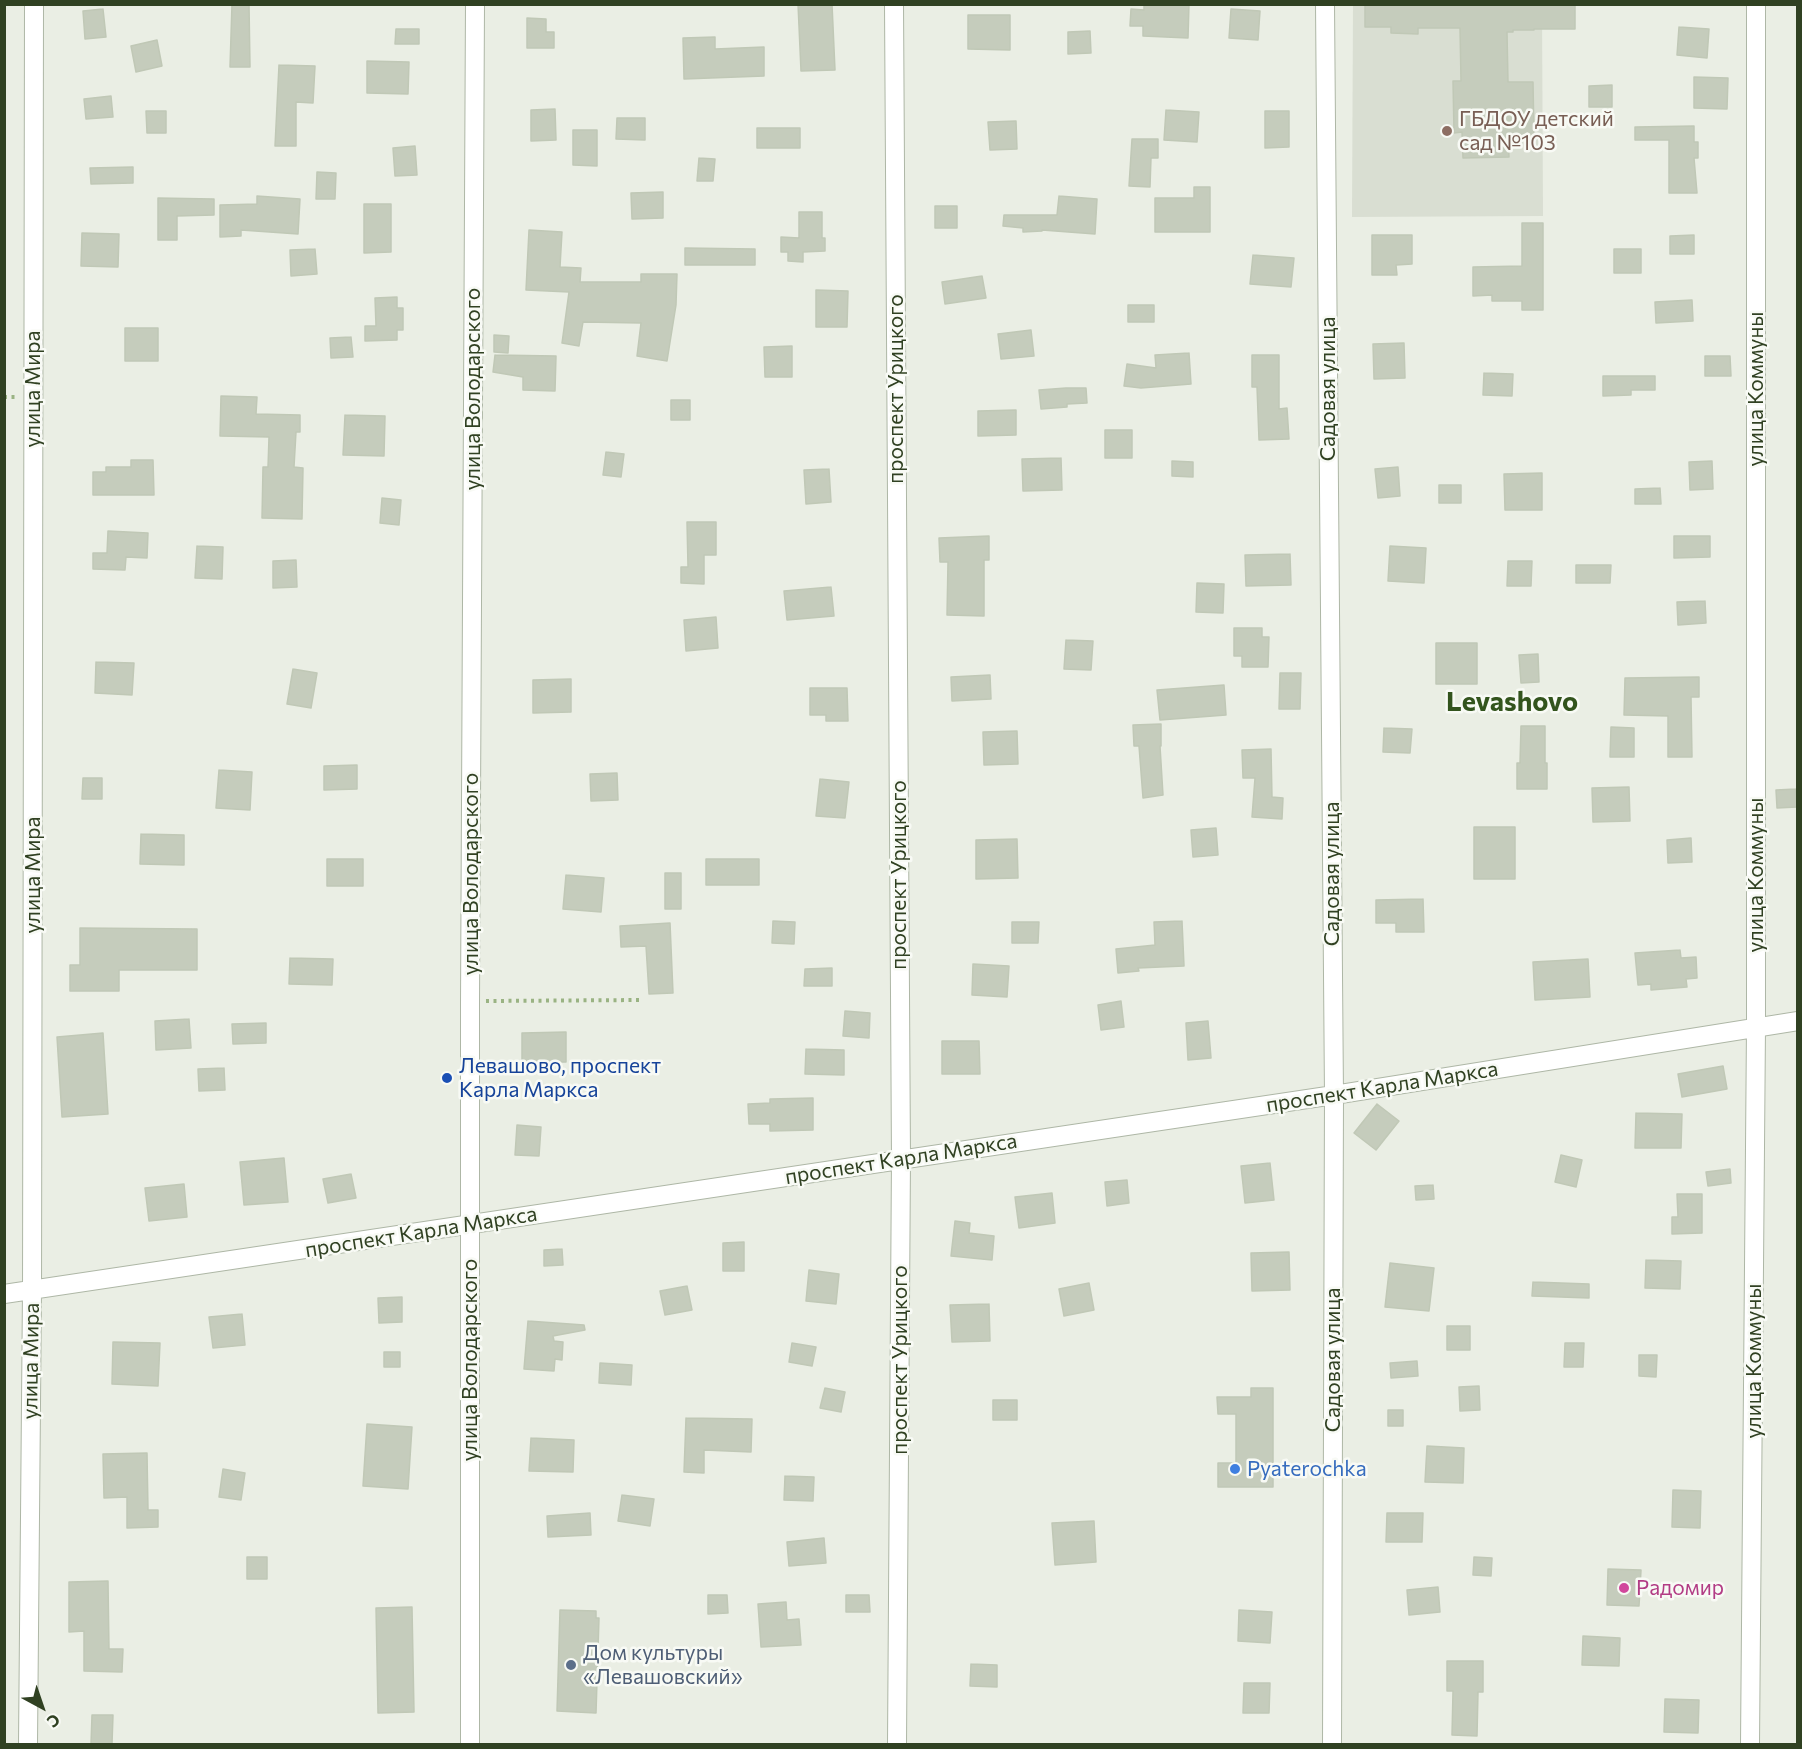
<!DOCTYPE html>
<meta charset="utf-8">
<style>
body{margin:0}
#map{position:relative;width:1802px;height:1749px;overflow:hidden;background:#eaeee4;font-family:Commissioner,sans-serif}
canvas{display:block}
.frame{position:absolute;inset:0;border:6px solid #304122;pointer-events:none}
.north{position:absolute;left:12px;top:1677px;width:60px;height:60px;-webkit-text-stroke:4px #f8faf5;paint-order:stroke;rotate:140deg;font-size:16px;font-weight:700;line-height:24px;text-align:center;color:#304122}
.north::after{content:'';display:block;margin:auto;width:21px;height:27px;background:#304122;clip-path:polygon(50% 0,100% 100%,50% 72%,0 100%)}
</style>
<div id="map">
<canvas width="1802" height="1749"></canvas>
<div class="frame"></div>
<div class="north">С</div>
</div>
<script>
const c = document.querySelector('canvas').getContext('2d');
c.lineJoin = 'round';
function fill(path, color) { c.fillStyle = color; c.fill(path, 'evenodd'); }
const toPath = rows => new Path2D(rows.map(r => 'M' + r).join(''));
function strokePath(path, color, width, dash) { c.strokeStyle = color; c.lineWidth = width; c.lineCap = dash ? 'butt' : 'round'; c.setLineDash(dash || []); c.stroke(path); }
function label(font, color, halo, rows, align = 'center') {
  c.font = font + ' Commissioner,sans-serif'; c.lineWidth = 5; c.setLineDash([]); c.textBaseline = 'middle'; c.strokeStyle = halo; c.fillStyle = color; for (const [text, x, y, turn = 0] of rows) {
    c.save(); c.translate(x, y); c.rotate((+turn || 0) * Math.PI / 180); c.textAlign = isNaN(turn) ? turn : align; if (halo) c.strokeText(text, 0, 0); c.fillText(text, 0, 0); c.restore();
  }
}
const built = toPath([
 [1353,5,1542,5,1543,216,1352,217]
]);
const building = toPath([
 [232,4,249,4,250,67,230,67,232,4],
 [798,4,832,4,835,70,801,71,798,4],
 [1144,4,1189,4,1188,38,1143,36,1143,26,1130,26,1131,9,1144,10,1144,4],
 [1365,4,1575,4,1575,29,1534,29,1534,30,1513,30,1513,32,1507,32,1508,82,1533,82,1534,137,1508,137,1509,157,1463,158,1462,132,1454,133,1453,81,1461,81,1460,28,1418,28,1418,34,1391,33,1391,27,1365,27,1365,4],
 [103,9,106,37,85,39,83,11,103,9],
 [1231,9,1260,11,1258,40,1229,38,1231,9],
 [968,15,1010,15,1010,50,968,49,968,15],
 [527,18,546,19,546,32,554,32,554,48,527,48,527,18],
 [1679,27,1709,29,1707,58,1677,55,1679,27],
 [396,29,419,29,419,44,395,44,396,29],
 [1090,31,1091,53,1068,54,1068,32,1090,31],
 [715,37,715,49,764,47,764,76,684,79,683,38,715,37],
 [157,40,162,66,136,72,131,46,157,40],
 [367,61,409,62,408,94,367,93,367,61],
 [279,65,315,66,313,103,296,102,296,146,275,146,279,65],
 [1694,77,1728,78,1727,109,1694,108,1694,77],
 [1612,85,1612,107,1589,107,1589,86,1612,85],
 [111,96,113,117,86,119,84,99,111,96],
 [555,109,556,140,531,141,531,110,555,109],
 [1166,110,1199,112,1197,142,1164,140,1166,110],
 [146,111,166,111,166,133,147,133,146,111],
 [1265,111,1289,111,1289,147,1265,148,1265,111],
 [617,118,645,118,645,140,616,139,617,118],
 [1016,121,1017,149,990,150,988,122,1016,121],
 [1694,126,1694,142,1698,142,1698,158,1694,158,1697,193,1669,193,1669,140,1635,140,1635,127,1694,126],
 [757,128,800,128,800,148,757,148,757,128],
 [573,130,597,130,597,166,573,165,573,130],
 [1132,139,1158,139,1158,158,1151,158,1150,187,1129,186,1132,139],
 [415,146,417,175,395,176,393,148,415,146],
 [699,158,715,159,713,181,697,181,699,158],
 [133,167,133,183,91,184,90,168,133,167],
 [317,172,336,173,335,199,316,199,317,172],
 [1194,187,1210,187,1210,232,1155,232,1155,198,1194,198,1194,187],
 [663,192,663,218,632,219,631,193,663,192],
 [257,196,300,199,298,234,241,230,241,236,220,237,220,205,257,204,257,196],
 [1059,196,1097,199,1095,234,1042,230,1042,231,1023,232,1023,228,1003,226,1004,215,1057,215,1059,196],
 [158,198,214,199,214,215,177,216,177,240,158,240,158,198],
 [364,204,391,204,391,252,364,253,364,204],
 [935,206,957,206,957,228,935,228,935,206],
 [799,212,822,212,822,238,825,238,825,251,803,252,803,262,788,261,788,252,781,252,781,237,799,238,799,212],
 [1522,223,1543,223,1543,310,1522,310,1522,301,1492,301,1492,295,1473,296,1473,267,1522,266,1522,223],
 [529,230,562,232,560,267,581,268,580,282,641,282,641,274,677,274,676,305,667,361,637,356,641,323,583,322,579,346,562,343,569,292,526,290,529,230],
 [82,233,119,234,118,267,81,266,82,233],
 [1372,235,1412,235,1412,264,1396,265,1397,275,1372,275,1372,235],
 [1694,235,1694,254,1670,254,1670,236,1694,235],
 [685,248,755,249,755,265,685,265,685,248],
 [315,249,317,274,291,276,290,250,315,249],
 [1614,249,1641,249,1641,273,1614,273,1614,249],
 [1253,255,1294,258,1291,287,1250,284,1253,255],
 [982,276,986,298,945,304,942,282,982,276],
 [816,290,848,291,847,327,816,327,816,290],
 [397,297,397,308,403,308,403,330,397,330,397,340,365,341,365,326,376,326,375,298,397,297],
 [1692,300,1693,321,1656,323,1655,302,1692,300],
 [1128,305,1154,305,1154,322,1128,322,1128,305],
 [125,328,158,328,158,361,125,361,125,328],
 [1031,330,1034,356,1001,359,998,334,1031,330],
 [494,335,509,336,508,353,494,352,494,335],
 [351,337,353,357,331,358,330,338,351,337],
 [1404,343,1405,378,1374,379,1373,344,1404,343],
 [792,346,792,377,765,377,764,347,792,346],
 [1189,353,1191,384,1141,388,1124,386,1127,364,1156,368,1155,355,1189,353],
 [495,355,556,356,555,391,523,390,523,377,493,372,495,355],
 [1252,355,1279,355,1279,409,1287,408,1289,439,1259,440,1257,387,1252,387,1252,355],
 [1705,356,1730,356,1731,376,1705,376,1705,356],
 [1484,373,1513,374,1512,396,1483,395,1484,373],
 [1603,376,1655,376,1655,390,1631,390,1631,395,1603,396,1603,376],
 [1066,388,1086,388,1087,403,1067,404,1067,407,1041,409,1039,390,1066,388],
 [221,396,257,397,256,414,300,415,300,432,296,432,294,467,303,468,302,519,262,518,263,467,268,467,269,437,220,436,221,396],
 [671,400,690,400,690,420,671,420,671,400],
 [1016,410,1016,435,978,436,978,411,1016,410],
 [345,415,385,416,384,456,343,455,345,415],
 [1105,430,1132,430,1132,458,1105,458,1105,430],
 [606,452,624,454,621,477,603,475,606,452],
 [1061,458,1062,490,1023,491,1022,459,1061,458],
 [131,460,153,460,154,495,93,495,93,472,106,472,106,467,131,467,131,460],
 [1172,461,1193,462,1193,477,1172,476,1172,461],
 [1712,461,1713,489,1690,490,1689,462,1712,461],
 [1398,467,1400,496,1378,498,1375,469,1398,467],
 [829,469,831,502,806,504,804,470,829,469],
 [1542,473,1542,510,1505,510,1504,474,1542,473],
 [1439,485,1461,485,1461,503,1439,503,1439,485],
 [1660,488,1661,504,1635,504,1635,489,1660,488],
 [382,498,401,500,399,525,380,523,382,498],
 [687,522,716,522,716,555,704,555,704,584,681,583,681,567,688,567,687,522],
 [108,531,148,533,147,558,126,557,125,570,93,569,93,553,107,553,108,531],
 [989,536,989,560,984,560,984,616,947,615,948,562,940,562,939,538,989,536],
 [1674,536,1710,536,1710,557,1674,558,1674,536],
 [197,546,223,547,222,579,195,578,197,546],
 [1390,546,1426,548,1424,583,1388,581,1390,546],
 [1290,554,1291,585,1246,586,1245,555,1290,554],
 [296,560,297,587,273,588,273,561,296,560],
 [1508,561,1532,561,1531,586,1507,586,1508,561],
 [1576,565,1611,565,1610,583,1576,583,1576,565],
 [1197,583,1224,584,1223,613,1196,612,1197,583],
 [831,587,834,616,787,620,784,591,831,587],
 [1705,601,1706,623,1678,625,1677,602,1705,601],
 [716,617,718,648,686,651,684,620,716,617],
 [1234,628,1262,628,1262,637,1269,637,1268,667,1242,667,1242,656,1234,656,1234,628],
 [1066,640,1093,641,1091,670,1064,669,1066,640],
 [1436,643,1477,643,1477,684,1436,684,1436,643],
 [1538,654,1539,682,1521,683,1519,655,1538,654],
 [96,662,134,663,132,695,95,693,96,662],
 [293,669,317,673,311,708,287,704,293,669],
 [1280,673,1301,673,1300,709,1279,709,1280,673],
 [990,675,991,699,952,701,951,677,990,675],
 [1699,677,1699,697,1691,697,1692,757,1668,757,1668,716,1624,715,1625,678,1699,677],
 [571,679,571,712,533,713,533,680,571,679],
 [1224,685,1226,715,1160,720,1157,690,1224,685],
 [810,688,847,688,848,721,826,721,826,715,810,715,810,688],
 [1161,724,1161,746,1160,746,1163,795,1143,798,1139,746,1134,746,1133,725,1161,724],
 [1521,726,1545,726,1545,763,1547,763,1547,789,1517,789,1517,763,1520,763,1521,726],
 [1611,727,1634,728,1634,757,1610,757,1611,727],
 [1384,728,1412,729,1410,753,1383,752,1384,728],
 [1017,731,1018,764,984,765,983,732,1017,731],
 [1271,749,1272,797,1283,798,1282,819,1252,817,1255,778,1243,778,1242,750,1271,749],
 [357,765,357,789,324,790,324,766,357,765],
 [219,770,252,772,250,810,216,808,219,770],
 [617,773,618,800,591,801,590,774,617,773],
 [83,778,102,778,102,799,82,799,83,778],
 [820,779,849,782,845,818,816,816,820,779],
 [1629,787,1630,821,1593,822,1592,788,1629,787],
 [1796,789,1797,807,1777,808,1776,790,1796,789],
 [1474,827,1515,827,1515,879,1474,879,1474,827],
 [1216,828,1218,855,1193,857,1191,830,1216,828],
 [141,834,184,835,184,865,140,864,141,834],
 [1691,838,1692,862,1668,863,1667,840,1691,838],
 [1017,839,1018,878,976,879,976,840,1017,839],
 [327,859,363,859,363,886,327,886,327,859],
 [706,859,759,859,759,885,706,885,706,859],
 [665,873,681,873,681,909,665,909,665,873],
 [566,875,604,878,601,912,563,909,566,875],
 [1423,899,1424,932,1396,932,1396,923,1376,923,1376,900,1423,899],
 [773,921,795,922,794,944,772,943,773,921],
 [1182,921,1184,966,1138,968,1139,971,1118,973,1116,949,1155,945,1154,922,1182,921],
 [1012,922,1039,922,1038,943,1012,943,1012,922],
 [670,923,673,993,649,994,646,946,621,947,620,926,670,923],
 [80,928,197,929,197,970,119,970,119,991,70,991,70,965,80,965,80,928],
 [1680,950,1681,958,1696,957,1697,978,1686,979,1687,987,1651,990,1651,984,1638,985,1635,953,1680,950],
 [290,958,333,959,332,985,289,984,290,958],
 [1588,959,1590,997,1535,1000,1533,962,1588,959],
 [973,964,1009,966,1007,997,972,995,973,964],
 [832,968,832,986,804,986,805,969,832,968],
 [1121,1001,1124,1027,1101,1030,1098,1005,1121,1001],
 [845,1011,870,1013,869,1038,843,1036,845,1011],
 [189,1019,191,1048,156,1050,155,1021,189,1019],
 [1208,1021,1211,1058,1188,1060,1186,1023,1208,1021],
 [266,1023,266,1043,233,1044,232,1024,266,1023],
 [566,1032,566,1062,522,1062,522,1033,566,1032],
 [103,1033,108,1114,62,1117,57,1037,103,1033],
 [942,1041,979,1041,980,1074,942,1074,942,1041],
 [806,1049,844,1050,844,1075,805,1074,806,1049],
 [1723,1066,1727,1089,1682,1097,1678,1074,1723,1066],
 [224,1068,225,1090,199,1091,198,1069,224,1068],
 [813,1098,813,1130,770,1131,770,1124,749,1124,748,1104,770,1103,770,1099,813,1098],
 [1377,1104,1399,1121,1376,1150,1354,1133,1377,1104],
 [1636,1113,1682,1114,1681,1148,1635,1148,1636,1113],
 [517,1125,541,1127,539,1156,515,1155,517,1125],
 [1561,1155,1582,1160,1576,1187,1555,1182,1561,1155],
 [284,1158,288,1202,244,1205,240,1162,284,1158],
 [1270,1163,1274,1200,1245,1203,1241,1166,1270,1163],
 [1730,1169,1731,1183,1708,1186,1706,1172,1730,1169],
 [351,1174,356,1198,328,1203,323,1179,351,1174],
 [1127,1180,1129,1203,1107,1206,1105,1182,1127,1180],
 [184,1184,187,1217,149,1221,145,1188,184,1184],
 [1433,1185,1434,1199,1416,1200,1415,1186,1433,1185],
 [1052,1193,1055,1223,1019,1228,1015,1197,1052,1193],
 [1677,1194,1702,1194,1702,1233,1672,1234,1672,1217,1678,1217,1677,1194],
 [955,1221,970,1223,969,1233,994,1236,992,1260,951,1256,955,1221],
 [744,1242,744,1271,723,1271,723,1243,744,1242],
 [562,1249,563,1265,544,1266,544,1250,562,1249],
 [1289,1252,1290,1290,1252,1291,1251,1253,1289,1252],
 [1646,1260,1681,1261,1680,1289,1645,1288,1646,1260],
 [1390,1263,1434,1268,1429,1311,1385,1307,1390,1263],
 [809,1270,839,1274,836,1304,806,1301,809,1270],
 [1533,1282,1589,1284,1589,1298,1532,1296,1533,1282],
 [1089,1283,1094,1310,1064,1316,1059,1289,1089,1283],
 [687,1286,692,1310,665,1315,660,1291,687,1286],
 [402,1297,402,1322,379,1323,378,1298,402,1297],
 [989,1304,990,1341,952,1342,950,1305,989,1304],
 [242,1314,245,1345,213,1348,209,1317,242,1314],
 [528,1321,584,1325,585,1330,553,1336,554,1341,563,1342,562,1360,555,1359,554,1371,524,1369,528,1321],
 [1447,1326,1470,1326,1470,1350,1447,1350,1447,1326],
 [113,1342,160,1343,158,1386,112,1384,113,1342],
 [792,1343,816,1347,812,1366,789,1362,792,1343],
 [1565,1343,1584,1343,1583,1367,1564,1367,1565,1343],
 [384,1352,400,1352,400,1367,384,1367,384,1352],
 [1639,1355,1657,1355,1656,1377,1639,1376,1639,1355],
 [1417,1361,1418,1376,1391,1378,1390,1363,1417,1361],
 [600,1363,632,1365,631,1385,599,1383,600,1363],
 [1479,1386,1480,1410,1460,1411,1459,1387,1479,1386],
 [825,1388,845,1392,841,1412,820,1408,825,1388],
 [1251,1388,1273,1388,1273,1487,1218,1487,1218,1463,1236,1463,1236,1414,1218,1414,1217,1397,1251,1397,1251,1388],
 [993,1400,1017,1400,1017,1420,993,1420,993,1400],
 [1388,1410,1403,1410,1403,1426,1388,1426,1388,1410],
 [686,1418,752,1419,751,1452,704,1450,704,1473,684,1472,686,1418],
 [367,1424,412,1427,408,1489,363,1486,367,1424],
 [531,1438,574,1440,573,1472,529,1471,531,1438],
 [1427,1446,1464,1448,1463,1483,1425,1482,1427,1446],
 [147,1453,148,1510,158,1510,158,1527,127,1528,127,1497,104,1498,103,1454,147,1453],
 [223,1469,245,1473,241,1500,219,1497,223,1469],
 [785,1476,814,1477,813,1501,784,1500,785,1476],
 [1673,1490,1701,1491,1700,1528,1672,1527,1673,1490],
 [622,1495,654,1499,650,1526,618,1521,622,1495],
 [590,1513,591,1535,548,1537,547,1516,590,1513],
 [1387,1513,1423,1513,1422,1542,1386,1542,1387,1513],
 [1094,1521,1096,1562,1055,1565,1052,1523,1094,1521],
 [824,1538,826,1563,789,1566,787,1542,824,1538],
 [247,1557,267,1557,267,1579,247,1579,247,1557],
 [1474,1557,1492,1558,1491,1576,1473,1575,1474,1557],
 [1608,1569,1641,1570,1639,1606,1607,1605,1608,1569],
 [108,1581,109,1649,123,1649,122,1672,84,1671,84,1631,69,1632,69,1582,108,1581],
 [1438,1587,1440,1612,1409,1615,1407,1590,1438,1587],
 [708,1595,727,1595,728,1613,708,1614,708,1595],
 [846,1595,869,1595,870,1612,846,1612,846,1595],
 [786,1602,787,1620,799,1619,801,1645,761,1647,758,1604,786,1602],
 [412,1607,414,1712,378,1713,376,1608,412,1607],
 [560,1610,596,1611,596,1618,599,1618,596,1713,557,1711,560,1610],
 [1239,1610,1272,1612,1270,1643,1238,1641,1239,1610],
 [1583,1636,1620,1638,1619,1666,1582,1665,1583,1636],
 [1447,1661,1483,1661,1483,1692,1478,1692,1477,1736,1452,1735,1453,1691,1447,1691,1447,1661],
 [971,1664,997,1665,997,1687,970,1686,971,1664],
 [1244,1683,1270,1683,1269,1713,1243,1713,1244,1683],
 [1665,1699,1699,1700,1698,1733,1664,1732,1665,1699],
 [92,1715,113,1715,112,1744,91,1744,92,1715]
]);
const path = toPath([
 [4,397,16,397],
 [486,1001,641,1000]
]);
const minor = toPath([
 [894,4,901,1158,897,1744],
 [1325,4,1334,1095,1332,1744],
 [4,1294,1334,1095,1798,1021],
 [28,1744,32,1290,34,4],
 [1750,1744,1756,1027,1756,4]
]);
const tertiary = toPath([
 [470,1744,470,1001,475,4]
]);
const markers = [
 [1447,131,6,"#8d6e63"],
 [447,1078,6,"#1a4fb4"],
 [1235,1469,6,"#3f7fe0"],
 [1624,1588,6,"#d1479c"],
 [571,1665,6,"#5c6f8a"]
];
const educationNames = [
 ["ГБДОУ детский",1459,119],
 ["сад №103",1459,143]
];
const streetNames = [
 ["улица Мира",33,389,-90],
 ["улица Володарского",473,389,-90],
 ["проспект Урицкого",896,389,-90],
 ["Садовая улица",1328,389,-90],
 ["улица Коммуны",1756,389,-90],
 ["улица Володарского",471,874,-90],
 ["Садовая улица",1332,874,-90],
 ["улица Мира",33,875,-90],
 ["проспект Урицкого",899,875,-90],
 ["улица Коммуны",1756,875,-90],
 ["проспект Карла Маркса",1382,1087,-9],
 ["проспект Карла Маркса",901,1159,-9],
 ["проспект Карла Маркса",421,1232,-9],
 ["улица Володарского",470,1360,-90],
 ["проспект Урицкого",900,1360,-90],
 ["Садовая улица",1333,1360,-90],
 ["улица Мира",31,1361,-89],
 ["улица Коммуны",1754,1361,-90]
];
const transitNames = [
 ["Левашово, проспект",459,1066],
 ["Карла Маркса",459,1090]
];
const shopNames = [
 ["Pyaterochka",1247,1469]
];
const hotelNames = [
 ["Радомир",1636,1588]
];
const serviceNames = [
 ["Дом культуры",583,1653],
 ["«Левашовский»",583,1677]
];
const districtNames = [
 ["Levashovo",1512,702]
];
fill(built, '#d9ded2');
fill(building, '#c5ccbc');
strokePath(building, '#c0c8b6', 1.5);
strokePath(minor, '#aeb7a6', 20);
strokePath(tertiary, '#aeb7a6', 20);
strokePath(path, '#9ab383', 4, [3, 4.5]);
strokePath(minor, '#fff', 18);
strokePath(tertiary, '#fff', 18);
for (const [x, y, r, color] of markers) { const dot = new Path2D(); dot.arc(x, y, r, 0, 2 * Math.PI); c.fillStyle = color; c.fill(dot); strokePath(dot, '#f8faf5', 2); }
label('21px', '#785e54', '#f8faf5', educationNames, 'left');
label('21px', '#304122', '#f8faf5', streetNames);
label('21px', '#164399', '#f8faf5', transitNames, 'left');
label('21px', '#366cbe', '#f8faf5', shopNames, 'left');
label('21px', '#b23c85', '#f8faf5', hotelNames, 'left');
label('21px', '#4e5e75', '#f8faf5', serviceNames, 'left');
label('bold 27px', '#33541d', '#f8faf5', districtNames);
</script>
